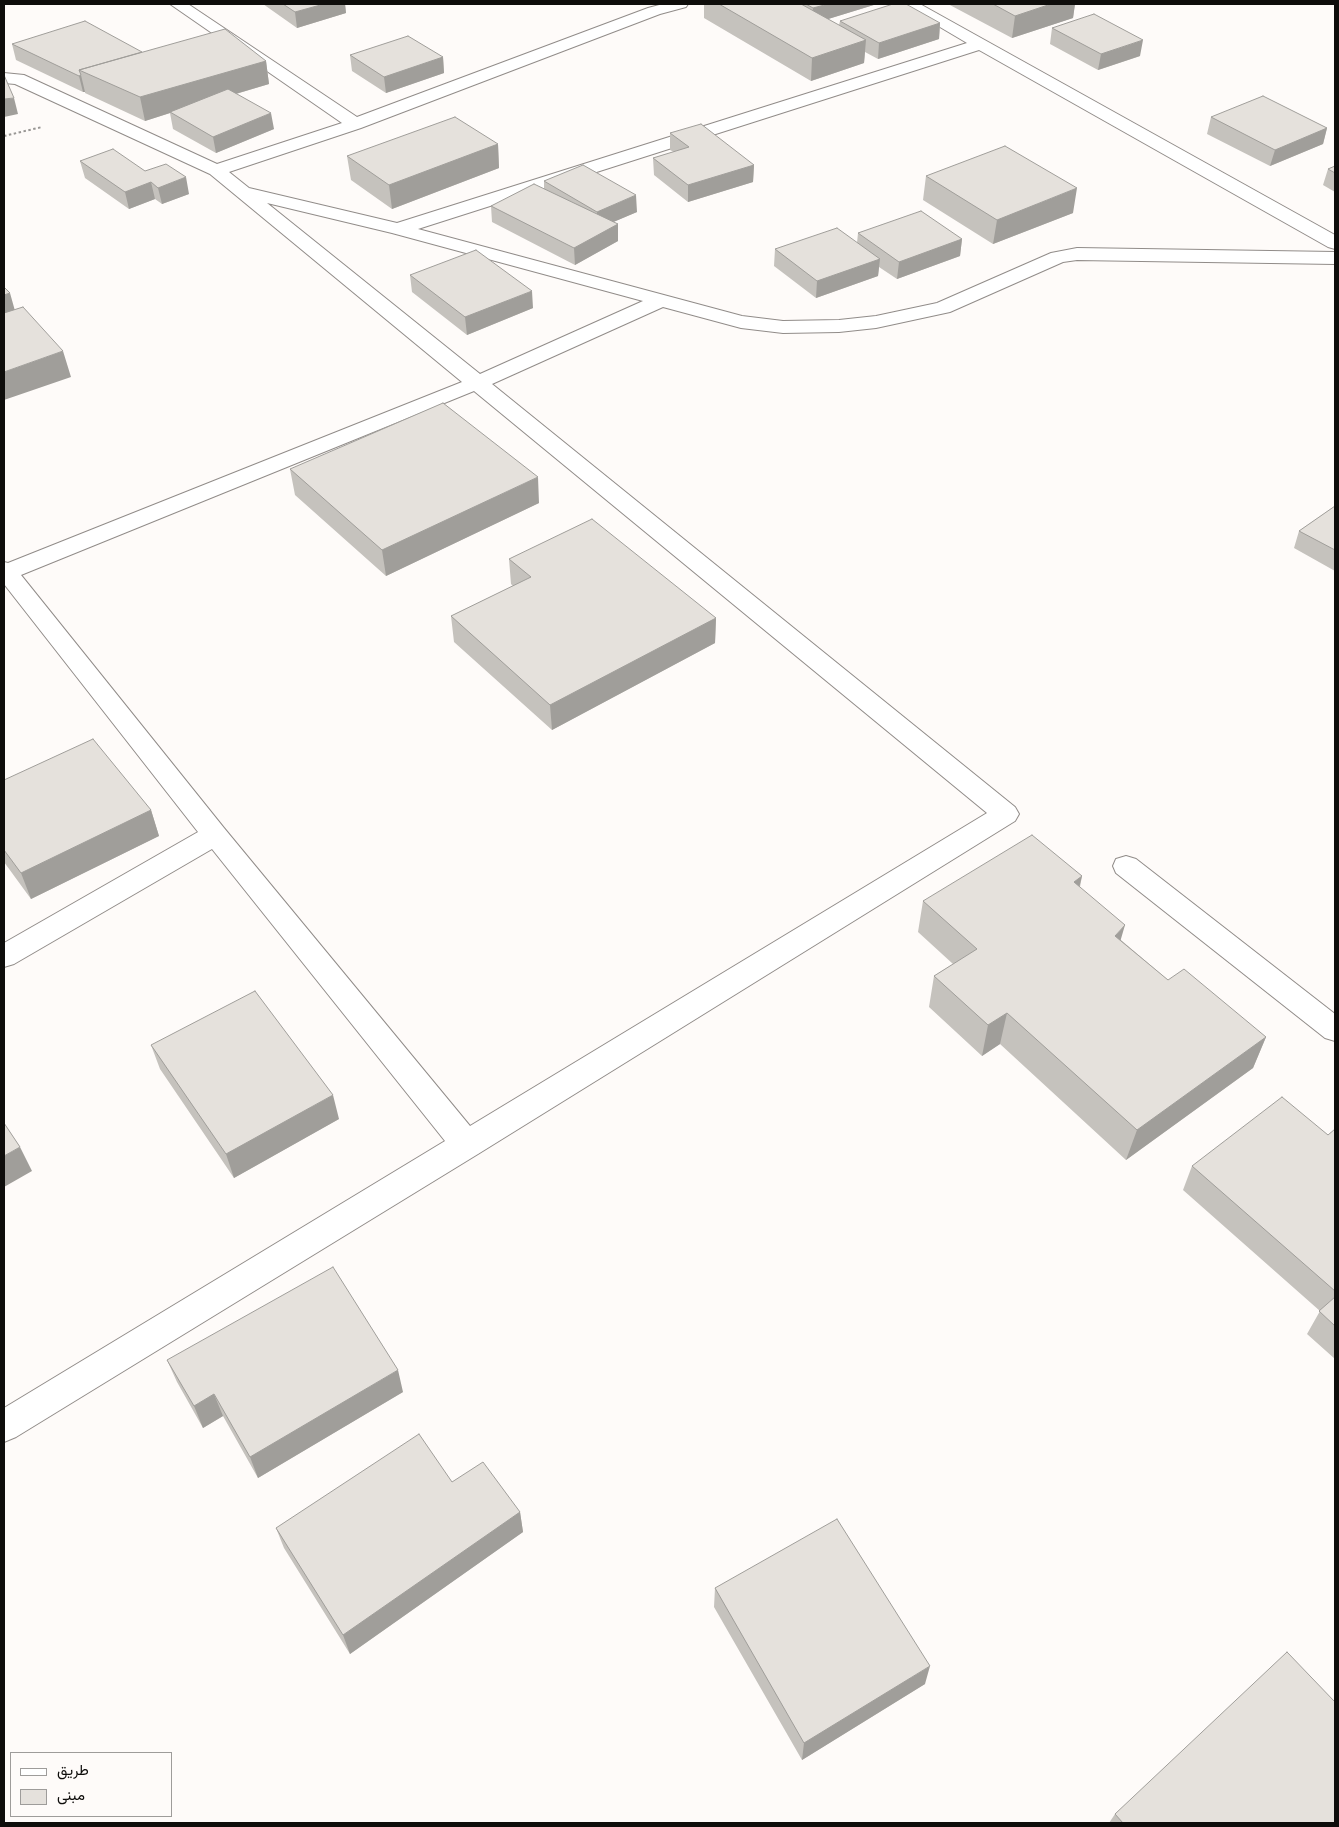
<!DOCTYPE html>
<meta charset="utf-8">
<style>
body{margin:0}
#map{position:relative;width:1339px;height:1827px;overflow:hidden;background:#fefbf9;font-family:"IBM Plex Serif",Vazirmatn,serif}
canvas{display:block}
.frame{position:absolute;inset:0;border:5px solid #0e0d0b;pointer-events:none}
.legend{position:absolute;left:10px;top:1752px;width:162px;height:65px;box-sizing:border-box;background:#fefbf9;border:1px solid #9e9c9a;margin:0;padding:6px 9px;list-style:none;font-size:15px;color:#0e0d0b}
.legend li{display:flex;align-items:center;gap:10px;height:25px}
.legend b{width:25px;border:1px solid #9e9c9a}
</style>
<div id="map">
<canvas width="1339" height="1827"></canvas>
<div class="frame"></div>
<ul class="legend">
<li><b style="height:6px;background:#fff"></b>طريق</li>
<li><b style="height:14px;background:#e5e1dc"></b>مبنى</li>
</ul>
</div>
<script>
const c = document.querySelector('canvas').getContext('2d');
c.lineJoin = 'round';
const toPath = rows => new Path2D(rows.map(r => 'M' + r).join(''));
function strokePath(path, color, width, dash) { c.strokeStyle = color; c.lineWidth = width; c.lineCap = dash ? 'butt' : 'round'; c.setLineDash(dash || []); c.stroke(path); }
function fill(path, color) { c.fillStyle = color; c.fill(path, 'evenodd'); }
const path = toPath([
 [4,136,42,127]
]);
const minor = toPath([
 [170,4,188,4,357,117,648,8,663,4,688,4,686,7,660,14,361,128,229,172,249,188,397,223,967,43,901,4,920,4,1335,235,1335,249,1328,247,979,50,418,229,742,316,783,321,839,320,876,316,937,303,1051,253,1077,248,1335,252,1335,264,1077,260,1063,262,950,312,876,328,839,332,783,333,741,328,663,307,492,384,1015,807,1019,814,1015,821,478,1154,16,1437,4,1442,4,1408,445,1141,212,849,14,964,4,967,4,943,198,832,4,584,4,562,8,563,462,382,210,174,15,84,4,83,4,73,24,75,217,164,342,123,170,4],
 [267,203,392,233,643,301,480,374,267,203],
 [474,391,987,813,470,1126,224,828,21,575,474,391],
 [1126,856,1136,859,1335,1014,1335,1041,1325,1038,1116,873,1113,866,1116,859,1126,856]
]);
const wall = toPath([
 [263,4,345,4,346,13,297,28],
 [704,4,877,4,828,19,839,25,840,21,940,23,939,39,878,59,865,52,864,63,811,81,704,18],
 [948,4,1075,4,1073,18,1012,38],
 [1052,28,1140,56,1098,70,1050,44],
 [12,44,266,61,269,84,236,94,274,129,216,153,173,129,170,113,145,121,85,93,85,92,83,92,16,60],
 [350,55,443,57,444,73,386,93,352,71],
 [1211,117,1327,128,1323,144,1270,166,1207,134],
 [670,133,754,165,753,182,688,202,654,175,653,158,674,152,670,150],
 [498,144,499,168,392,209,351,180,347,156],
 [80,161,145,171,189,194,162,204,155,199,129,209,85,178],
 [1335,166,1335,192,1323,185,1328,169],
 [926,176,1073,213,993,244,923,200],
 [544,181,637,212,613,222,618,224,618,241,575,265,492,222,491,206,544,189],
 [858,233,962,239,960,256,897,279,879,267,878,276,816,298,774,266,775,249,857,243],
 [410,275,533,308,467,335,412,292],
 [290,469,539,503,386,576,295,495],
 [1335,506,1335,571,1294,548,1299,531],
 [509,559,716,618,715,643,552,730,454,642,451,616,513,586,511,584],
 [4,780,151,810,159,836,31,899,4,862],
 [1082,876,1080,887,1121,940,1168,980,1266,1037,1253,1068,1126,1160,1000,1044,982,1056,929,1007,934,976,953,964,918,932,923,901],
 [151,1045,339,1119,234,1178,160,1069],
 [1335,1129,1335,1359,1307,1334,1320,1311,1183,1190,1192,1166,1328,1135],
 [167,1360,403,1392,258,1478,223,1416,203,1428,177,1382],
 [452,1482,520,1512,523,1532,350,1654,284,1548,276,1528],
 [715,1588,925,1684,802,1760,714,1607],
 [1115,1814,1335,1823,1109,1823]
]);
const shadedWall = toPath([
 [324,4,345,4,346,13,297,28,295,12],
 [828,4,877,4,812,24,813,8],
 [1051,4,1075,4,1073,18,1012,38,1015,16],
 [940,23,939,39,878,59,879,43],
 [866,40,864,63,811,81,812,58],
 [1143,40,1140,56,1098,70,1101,54],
 [443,57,444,73,386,93,384,77],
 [266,61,269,84,171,113,170,112,170,113,145,121,140,97],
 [81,75,85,92,83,92,79,76],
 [14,98,18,114,4,117,4,99],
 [271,113,274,129,216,153,213,137],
 [1327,128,1323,144,1270,166,1275,150],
 [498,144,499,168,392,209,389,185],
 [754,165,753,182,688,202,688,185],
 [186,177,189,194,162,204,158,188],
 [151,182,155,199,129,209,125,192],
 [1077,188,1073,213,993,244,997,220],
 [636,195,637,212,597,229,597,212],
 [618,224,618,241,575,265,574,248],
 [962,239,960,256,897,279,899,262],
 [880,259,878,276,816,298,817,281],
 [532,291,533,308,467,335,465,317],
 [10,293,17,318,4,323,4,295],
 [63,351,71,377,4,400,4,372],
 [538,477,539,503,386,576,382,550],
 [716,618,715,643,552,730,550,705],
 [151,810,159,836,31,899,21,873],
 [1082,876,1074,908,1074,882],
 [1125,925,1116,956,1115,936],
 [1007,1013,1000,1044,982,1056,988,1025],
 [1266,1037,1253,1068,1126,1160,1137,1130],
 [333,1095,339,1119,234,1178,226,1154],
 [20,1147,32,1171,4,1187,4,1156],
 [398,1370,403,1392,258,1478,250,1457],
 [214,1394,223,1416,203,1428,194,1406],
 [520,1512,523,1532,350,1654,343,1635],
 [930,1666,925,1684,802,1760,804,1743]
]);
const building = toPath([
 [283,4,324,4,295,12,283,4],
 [719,4,801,4,866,40,812,58,719,4],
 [806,4,828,4,813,8,806,4],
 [893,4,906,4,940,23,879,43,840,21,893,4],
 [993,4,1051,4,1015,16,993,4],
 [1094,14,1143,40,1101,54,1052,28,1094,14],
 [85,21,142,52,79,70,81,75,79,76,12,44,85,21],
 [225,29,266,61,140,97,79,70,225,29],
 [408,36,443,57,384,77,350,55,408,36],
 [4,75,14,98,4,99,4,75],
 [228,89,271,113,213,137,170,112,228,89],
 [1263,96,1327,128,1275,150,1211,117,1263,96],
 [455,117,498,144,389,185,347,156,455,117],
 [701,124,754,165,688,185,653,158,689,147,670,133,701,124],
 [1005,146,1077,188,997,220,926,176,1005,146],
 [113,149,145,171,166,164,186,177,158,188,151,182,125,192,80,161,113,149],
 [583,165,636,195,597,212,544,181,583,165],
 [1335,166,1335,173,1328,169,1335,166],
 [534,184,618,224,574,248,491,206,534,184],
 [921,211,962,239,899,262,858,233,921,211],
 [837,228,880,259,817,281,775,249,837,228],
 [476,250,532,291,465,317,410,275,476,250],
 [4,287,10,293,4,295,4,287],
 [23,307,63,351,4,372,4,313,23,307],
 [443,403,538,477,382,550,290,469,443,403],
 [1335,506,1335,550,1299,531,1335,506],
 [592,519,716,618,550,705,451,616,531,577,509,559,592,519],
 [93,739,151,810,21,873,4,850,4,780,93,739],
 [1032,835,1082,876,1074,882,1125,925,1115,936,1168,980,1184,969,1266,1037,1137,1130,1007,1013,988,1025,934,976,977,949,923,901,1032,835],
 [255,991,333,1095,226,1154,151,1045,255,991],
 [1282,1097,1328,1135,1335,1129,1335,1291,1192,1166,1282,1097],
 [4,1123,20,1147,4,1156,4,1123],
 [333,1267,398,1370,250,1457,214,1394,194,1406,167,1360,333,1267],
 [1335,1297,1335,1326,1319,1311,1335,1297],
 [419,1434,452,1482,483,1462,520,1512,343,1635,276,1528,419,1434],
 [837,1519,930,1666,804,1743,715,1588,837,1519],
 [1287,1652,1335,1702,1335,1823,1123,1823,1115,1814,1287,1652]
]);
strokePath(minor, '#918c89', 2);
strokePath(path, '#989694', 2, [2.5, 2.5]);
fill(minor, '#fff');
fill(wall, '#c5c2bd');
fill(shadedWall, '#a09e9a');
fill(building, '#e5e1dc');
strokePath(building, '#a09e9a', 1);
</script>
